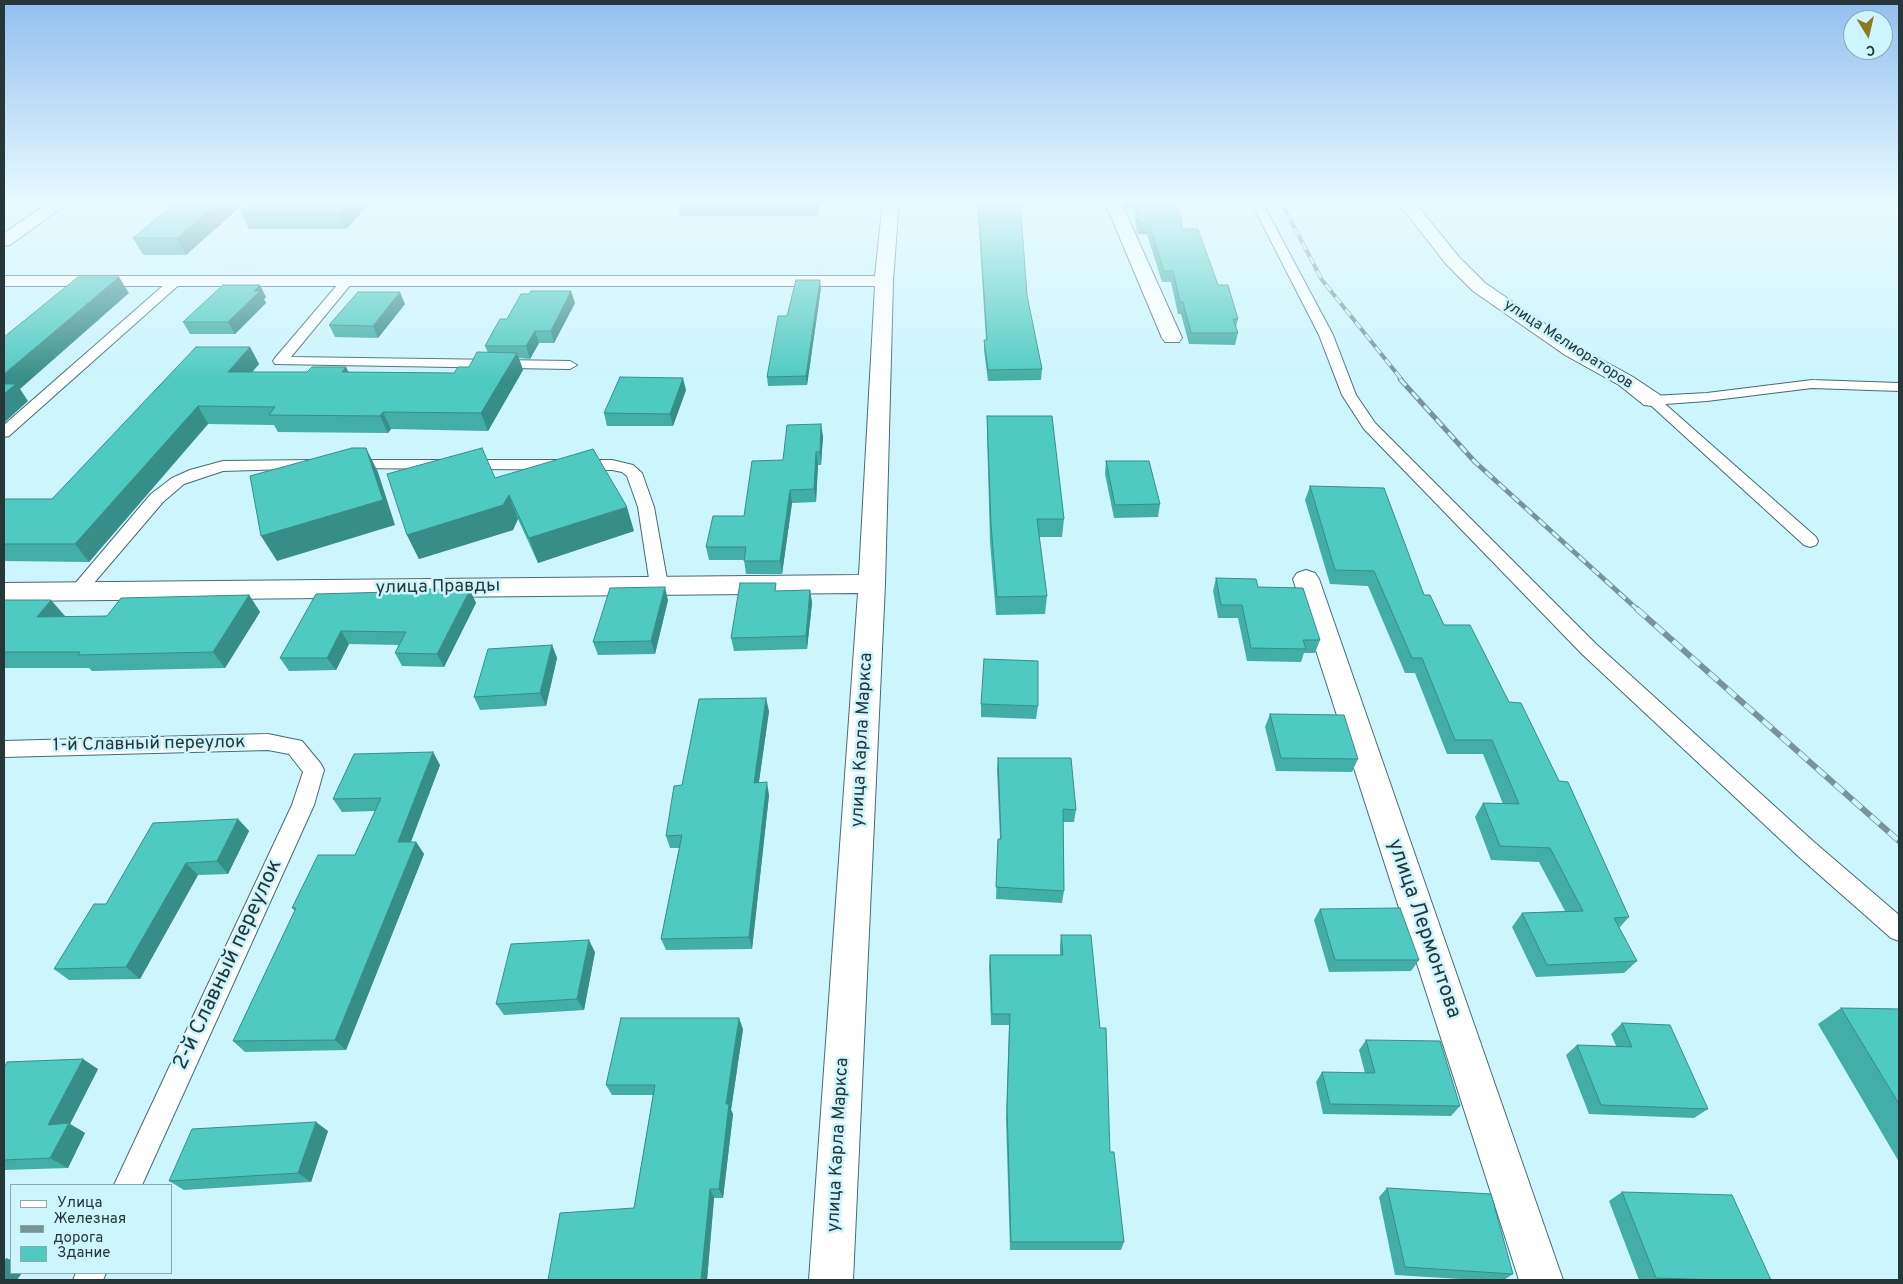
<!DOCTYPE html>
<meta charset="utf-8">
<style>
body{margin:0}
#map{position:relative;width:1903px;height:1284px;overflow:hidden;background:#ccf5fe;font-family:Overpass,sans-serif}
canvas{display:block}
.frame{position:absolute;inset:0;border:5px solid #263639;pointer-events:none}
.legend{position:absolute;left:10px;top:1184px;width:162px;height:90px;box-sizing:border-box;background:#ccf5fe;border:1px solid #8aa9af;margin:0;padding:6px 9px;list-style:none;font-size:15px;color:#263639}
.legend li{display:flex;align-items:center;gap:10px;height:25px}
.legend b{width:25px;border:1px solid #8aa9af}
.north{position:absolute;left:1843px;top:10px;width:50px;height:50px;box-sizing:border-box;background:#ccf5fe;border:1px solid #8aa9af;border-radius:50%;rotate:171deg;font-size:14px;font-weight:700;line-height:20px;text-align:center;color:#263639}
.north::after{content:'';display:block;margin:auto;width:18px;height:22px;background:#8e791e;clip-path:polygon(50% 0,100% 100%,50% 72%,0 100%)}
</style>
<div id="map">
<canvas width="1903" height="1284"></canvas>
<div class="frame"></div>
<ul class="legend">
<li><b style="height:6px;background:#fff"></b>Улица</li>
<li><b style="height:6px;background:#78949a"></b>Железная дорога</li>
<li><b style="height:14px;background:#4ecac2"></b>Здание</li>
</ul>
<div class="north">С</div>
</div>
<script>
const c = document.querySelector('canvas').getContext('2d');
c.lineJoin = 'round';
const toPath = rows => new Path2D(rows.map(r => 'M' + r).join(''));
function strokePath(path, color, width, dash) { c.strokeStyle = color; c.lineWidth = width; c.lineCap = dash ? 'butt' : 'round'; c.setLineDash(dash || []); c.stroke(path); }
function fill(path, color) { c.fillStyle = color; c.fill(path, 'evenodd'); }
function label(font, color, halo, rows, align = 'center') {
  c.font = font + ' Overpass,sans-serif'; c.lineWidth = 5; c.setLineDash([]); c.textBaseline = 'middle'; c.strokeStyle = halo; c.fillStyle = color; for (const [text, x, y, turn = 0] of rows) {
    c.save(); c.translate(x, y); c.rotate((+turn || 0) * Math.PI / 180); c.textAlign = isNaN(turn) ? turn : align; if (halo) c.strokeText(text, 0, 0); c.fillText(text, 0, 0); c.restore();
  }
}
const service = toPath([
 [1250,200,1261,200,1333,335,1356,395,1375,423,1596,644,1814,842,1899,915,1899,941,1891,938,1798,856,1582,654,1364,429,1342,395,1319,335,1250,200],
 [177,276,181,277,183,280,181,283,9,436,4,437,4,425,173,277,177,276],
 [348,276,354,280,352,283,291,357,570,361,577,365,570,369,275,364,273,361,275,358,344,277,348,276],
 [1812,380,1899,383,1899,391,1812,388,1707,401,1665,404,1816,537,1818,541,1816,545,1810,547,1804,545,1645,400,1652,396,1707,393,1812,380],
 [314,460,322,465,320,468,223,471,184,484,163,502,82,597,76,599,70,597,67,593,151,494,172,478,190,470,223,461,314,460],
 [349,460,612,460,633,465,642,473,654,507,668,585,665,589,659,591,653,589,650,585,638,507,627,476,622,472,612,470,343,468,341,465,343,462,349,460],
 [268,734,302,741,321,764,324,770,314,805,142,1185,114,1185,292,805,303,772,289,754,268,750,4,757,4,741,268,734],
 [76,1273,106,1273,103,1280,73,1280,76,1273]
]);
const minor = toPath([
 [883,200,899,200,893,281,885,584,853,1280,809,1280,858,593,4,601,4,583,859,575,875,286,4,286,4,276,875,276,883,200],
 [1104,200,1120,200,1182,338,1179,342,1165,342,1162,338,1104,200],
 [1396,200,1413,200,1458,256,1485,283,1579,347,1633,377,1660,395,1663,400,1660,405,1652,406,1644,405,1619,385,1565,355,1473,291,1446,264,1396,200],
 [1306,570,1315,573,1319,579,1563,1280,1519,1280,1293,579,1297,573,1306,570]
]);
const secondary = toPath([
 [53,200,72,200,10,245,4,246,4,233,53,200]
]);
const railFar2 = toPath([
 [1280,200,1322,280,1402,380]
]);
const railFar1 = toPath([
 [1400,379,1475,462,1638,610]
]);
const rail = toPath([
 [1637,609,1899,841]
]);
const wall = toPath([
 [179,200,239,200,242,205,186,255,143,255,133,238],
 [373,200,346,229,249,229,241,212],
 [681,200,820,200,817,216,680,216,678,205],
 [977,200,1024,200,1024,207,1021,207,1027,295,1042,369,1041,380,988,381,984,350,984,340,986,340],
 [1122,200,1173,200,1174,209,1183,229,1218,285,1238,319,1236,327,1238,333,1235,345,1189,344,1181,314,1178,314,1171,282,1162,282,1147,234,1137,234,1134,209,1126,209],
 [821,288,807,385,768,386,767,377,787,316],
 [266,297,264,299,266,303,235,334,190,334,183,322],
 [575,303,554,343,539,343,530,359,519,358,523,370,488,431,391,429,388,433,278,432,274,425,208,424,89,562,4,561,4,499,52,499,250,347,259,364,252,372,307,372,346,367,348,372,454,373,469,367,488,353,485,346,507,319],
 [405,304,378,338,335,337,329,325],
 [686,390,673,426,607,426,604,413],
 [987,416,1064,519,1062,537,1039,537,1047,596,1045,614,996,615,990,542,987,433],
 [823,436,821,465,818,465,816,502,792,503,782,574,746,574,744,560,709,560,706,547,744,516],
 [1106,461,1160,504,1158,517,1114,518,1105,474],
 [495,478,634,531,538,563,518,519,513,530,419,559,407,535],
 [1310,486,1424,595,1444,625,1509,702,1559,781,1629,917,1619,928,1637,961,1624,973,1536,977,1512,927,1522,913,1565,911,1539,862,1491,860,1475,817,1483,803,1503,804,1483,754,1447,754,1415,673,1405,673,1368,586,1330,584,1305,500],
 [1216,578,1258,587,1320,640,1315,653,1304,653,1301,662,1247,661,1238,618,1218,618,1213,591],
 [470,590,476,603,444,667,402,666,395,653,399,645,349,644,336,670,289,671,280,658,428,591],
 [810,590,812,603,807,649,734,651,731,638,778,591],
 [249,595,260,612,225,668,92,671,89,668,4,668,4,600,65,616,65,617,107,616],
 [668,600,655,654,598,655,593,642],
 [552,645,557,658,546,706,480,710,474,697],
 [981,704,1038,706,1036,719,981,717],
 [769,711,759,782,769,795,752,949,666,950,661,939,679,848,670,848,666,836,682,785],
 [1270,714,1358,759,1352,772,1276,771,1265,727],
 [998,758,1076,810,1074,822,1063,822,1064,891,1062,903,996,899,998,839,1000,839,997,770],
 [440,765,411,842,416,842,424,854,346,1050,245,1052,233,1041,295,911,292,908,355,855,375,811,342,812,333,799],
 [238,819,249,831,228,874,198,875,140,979,69,980,54,969,106,904],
 [1320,909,1419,960,1411,971,1329,972,1314,920],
 [1061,935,1110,1152,1124,1242,1121,1250,1010,1250,1006,1118,1009,1025,991,1025,989,966,990,955,1060,955,1060,946],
 [595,952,584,1010,504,1015,496,1004],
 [1841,1008,1899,1009,1899,1162,1818,1024],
 [1622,1023,1708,1109,1694,1118,1589,1114,1566,1055,1577,1045,1616,1046,1611,1034],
 [743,1029,731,1110,733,1114,723,1198,714,1198,707,1280,548,1280,634,1208,653,1095,612,1095,606,1085],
 [1366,1040,1460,1106,1451,1116,1323,1114,1316,1082,1322,1072,1365,1073,1359,1050],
 [4,1068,98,1069,70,1124,85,1133,68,1168,4,1170],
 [328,1131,311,1182,184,1190,169,1181],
 [1387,1188,1513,1274,1504,1280,1477,1280,1395,1275,1379,1197],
 [1622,1192,1771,1280,1639,1280,1609,1201]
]);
const shadedWall = toPath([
 [221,200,239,200,242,205,186,255,177,238],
 [351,200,373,200,346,229,339,213],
 [817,200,820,200,817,216,816,205],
 [119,277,129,293,20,389,28,401,4,423,4,374],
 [820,280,821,288,807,385,806,376],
 [260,285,266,297,264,299,266,303,235,334,228,322,254,291],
 [571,291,575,303,554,343,551,331],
 [400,292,405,304,378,338,373,326],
 [535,331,539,343,530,359,526,346],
 [250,347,259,364,238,389,228,372],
 [517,353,523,370,488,431,481,413],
 [346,367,354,384,342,372],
 [683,378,686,390,673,426,670,414],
 [198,406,208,424,89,562,75,544],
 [383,412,391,429,388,433,380,416],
 [821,424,823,436,821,465,820,452],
 [366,448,378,472,395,525,277,561,261,536],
 [816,452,818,465,816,502,814,489],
 [790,490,792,503,782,574,780,561],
 [509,495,518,519,513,530,419,559,407,535],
 [627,507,634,531,538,563,529,538],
 [665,587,668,600,655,654,651,641],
 [470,590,476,603,444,667,437,654],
 [810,590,812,603,807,649,806,636],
 [249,595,260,612,225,668,213,652],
 [51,600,65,616,51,633,37,617],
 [341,631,349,644,336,670,327,658],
 [552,645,557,658,546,706,540,693],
 [766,698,769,711,757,795,754,783],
 [433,752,440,765,406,854,398,842],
 [767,782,769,795,752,949,749,937],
 [238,819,249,831,228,874,217,861],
 [416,842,424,854,346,1050,335,1040],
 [186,863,198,875,140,979,126,967],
 [589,940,595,952,584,1010,577,999],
 [739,1018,743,1029,731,1110,733,1114,723,1198,719,1189,726,1104],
 [83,1059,98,1069,70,1124,85,1133,68,1168,50,1158,48,1125],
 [316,1122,328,1131,311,1182,298,1173],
 [710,1189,714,1198,707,1280,701,1280],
 [6,1258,11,1260,11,1273,22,1273,17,1280,4,1280,4,1262]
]);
const building = toPath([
 [179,200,221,200,177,238,133,238,179,200],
 [254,200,351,200,339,213,241,212,254,200],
 [681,200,817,200,816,205,678,205,681,200],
 [978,200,1020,200,1027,295,1042,369,988,370,984,340,987,340,978,200],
 [1136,200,1173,200,1174,209,1179,210,1183,229,1198,229,1218,285,1228,285,1238,319,1233,319,1238,333,1191,333,1183,302,1180,302,1173,271,1164,271,1149,224,1139,223,1136,200],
 [78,277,119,277,4,374,4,337,78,277],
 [796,280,820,280,806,376,767,377,778,316,787,316,796,280],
 [223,285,260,285,254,291,260,291,228,322,183,322,223,285],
 [531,291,571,291,551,331,535,331,526,346,485,346,500,319,507,319,521,294,529,294,531,291],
 [358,292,400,292,373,326,329,325,358,292],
 [196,347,250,347,228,372,307,372,312,367,346,367,342,372,454,373,458,367,469,367,477,352,517,353,481,413,383,412,380,416,269,415,275,407,198,406,75,544,4,544,4,499,52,499,196,347],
 [620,377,683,378,670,414,604,413,620,377],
 [4,384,16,384,4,394,4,384],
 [987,416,1052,416,1064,519,1037,519,1047,596,997,597,991,525,987,416],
 [821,424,820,452,816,452,814,489,790,490,780,561,744,561,746,547,706,547,713,516,744,516,752,461,783,460,787,425,821,424],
 [352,448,366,448,383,500,261,536,250,476,352,448],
 [482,448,495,478,593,449,627,507,529,538,509,495,503,505,407,535,387,474,482,448],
 [1106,461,1149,461,1160,504,1115,505,1106,461],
 [1310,486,1384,488,1424,595,1430,595,1444,625,1470,625,1509,702,1521,703,1559,781,1568,782,1629,917,1614,918,1637,961,1547,965,1522,913,1583,911,1550,848,1500,846,1483,803,1519,804,1492,740,1455,740,1422,658,1412,658,1374,571,1335,570,1310,486],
 [1216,578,1256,579,1258,587,1303,588,1320,640,1303,640,1306,649,1251,648,1242,605,1221,605,1216,578],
 [740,583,776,583,775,591,810,590,806,636,731,638,740,583],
 [665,587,651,641,593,642,610,588,665,587],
 [427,589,470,590,437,654,395,653,406,632,341,631,327,658,280,658,316,594,428,591,427,589],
 [249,595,213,652,78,655,80,652,4,652,4,600,51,600,37,617,107,616,121,598,249,595],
 [552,645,540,693,474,697,488,649,552,645],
 [984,659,1038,661,1038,706,981,704,984,659],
 [766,698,754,783,767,782,749,937,661,939,682,835,666,836,674,786,682,785,699,699,766,698],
 [1270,714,1344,715,1358,759,1281,758,1270,714],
 [433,752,398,842,416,842,335,1040,233,1041,296,908,292,908,318,855,355,855,381,798,333,799,354,754,433,752],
 [998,758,1071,758,1076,810,1063,809,1064,891,996,887,998,839,1001,839,998,758],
 [238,819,217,861,186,863,126,967,54,969,94,904,106,904,153,823,238,819],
 [1400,908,1419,960,1335,960,1320,909,1400,908],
 [1061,935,1091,935,1100,1028,1106,1028,1110,1152,1114,1152,1124,1242,1011,1242,1007,1108,1010,1014,992,1014,990,955,1063,955,1061,935],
 [589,940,577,999,496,1004,511,944,589,940],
 [1841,1008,1899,1009,1899,1104,1841,1008],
 [621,1018,739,1018,726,1104,729,1104,719,1189,710,1189,701,1280,548,1280,560,1213,634,1208,655,1085,606,1085,621,1018],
 [1622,1023,1670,1025,1708,1109,1601,1105,1577,1045,1632,1047,1622,1023],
 [1366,1040,1440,1041,1460,1106,1330,1104,1322,1072,1375,1073,1366,1040],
 [83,1059,48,1125,69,1123,50,1158,4,1160,4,1068,7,1062,83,1059],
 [316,1122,298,1173,169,1181,192,1129,316,1122],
 [1387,1188,1491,1194,1513,1274,1405,1267,1387,1188],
 [1622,1192,1732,1195,1771,1280,1719,1280,1656,1278,1622,1192]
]);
const farStreetnames = [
 ["улица Мелиораторов",1568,345,33]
];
const streetNames = [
 ["улица Правды",438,588,-1],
 ["улица Карла Маркса",863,740,-87],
 ["1-й Славный переулок",149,745,-1],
 ["улица Карла Маркса",839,1145,-87]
];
const nearStreetnames = [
 ["улица Лермонтова",1423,929,71],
 ["2-й Славный переулок",229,965,-65]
];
strokePath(service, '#466b73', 2);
strokePath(minor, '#466b73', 2);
strokePath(secondary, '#466b73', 2);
fill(service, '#fff');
fill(minor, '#fff');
fill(secondary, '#fff');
strokePath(railFar2, '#78949a', 4);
strokePath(railFar1, '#78949a', 5);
strokePath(rail, '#78949a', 6);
strokePath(railFar2, '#ccf5fe', 2.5, [8]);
strokePath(railFar1, '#ccf5fe', 3, [9]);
strokePath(rail, '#ccf5fe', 4.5, [12]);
fill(wall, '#43aea7');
fill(shadedWall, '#378d88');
fill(building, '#4ecac2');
strokePath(building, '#378d88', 1);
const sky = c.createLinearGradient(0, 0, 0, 380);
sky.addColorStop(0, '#93bfef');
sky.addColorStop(0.53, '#e8faff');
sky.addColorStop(1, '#e8faff00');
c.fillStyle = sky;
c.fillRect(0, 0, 1903, 380);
label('15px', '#263639', '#ccf5fe', farStreetnames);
label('18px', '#263639', '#ccf5fe', streetNames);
label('21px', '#263639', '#ccf5fe', nearStreetnames);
</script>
